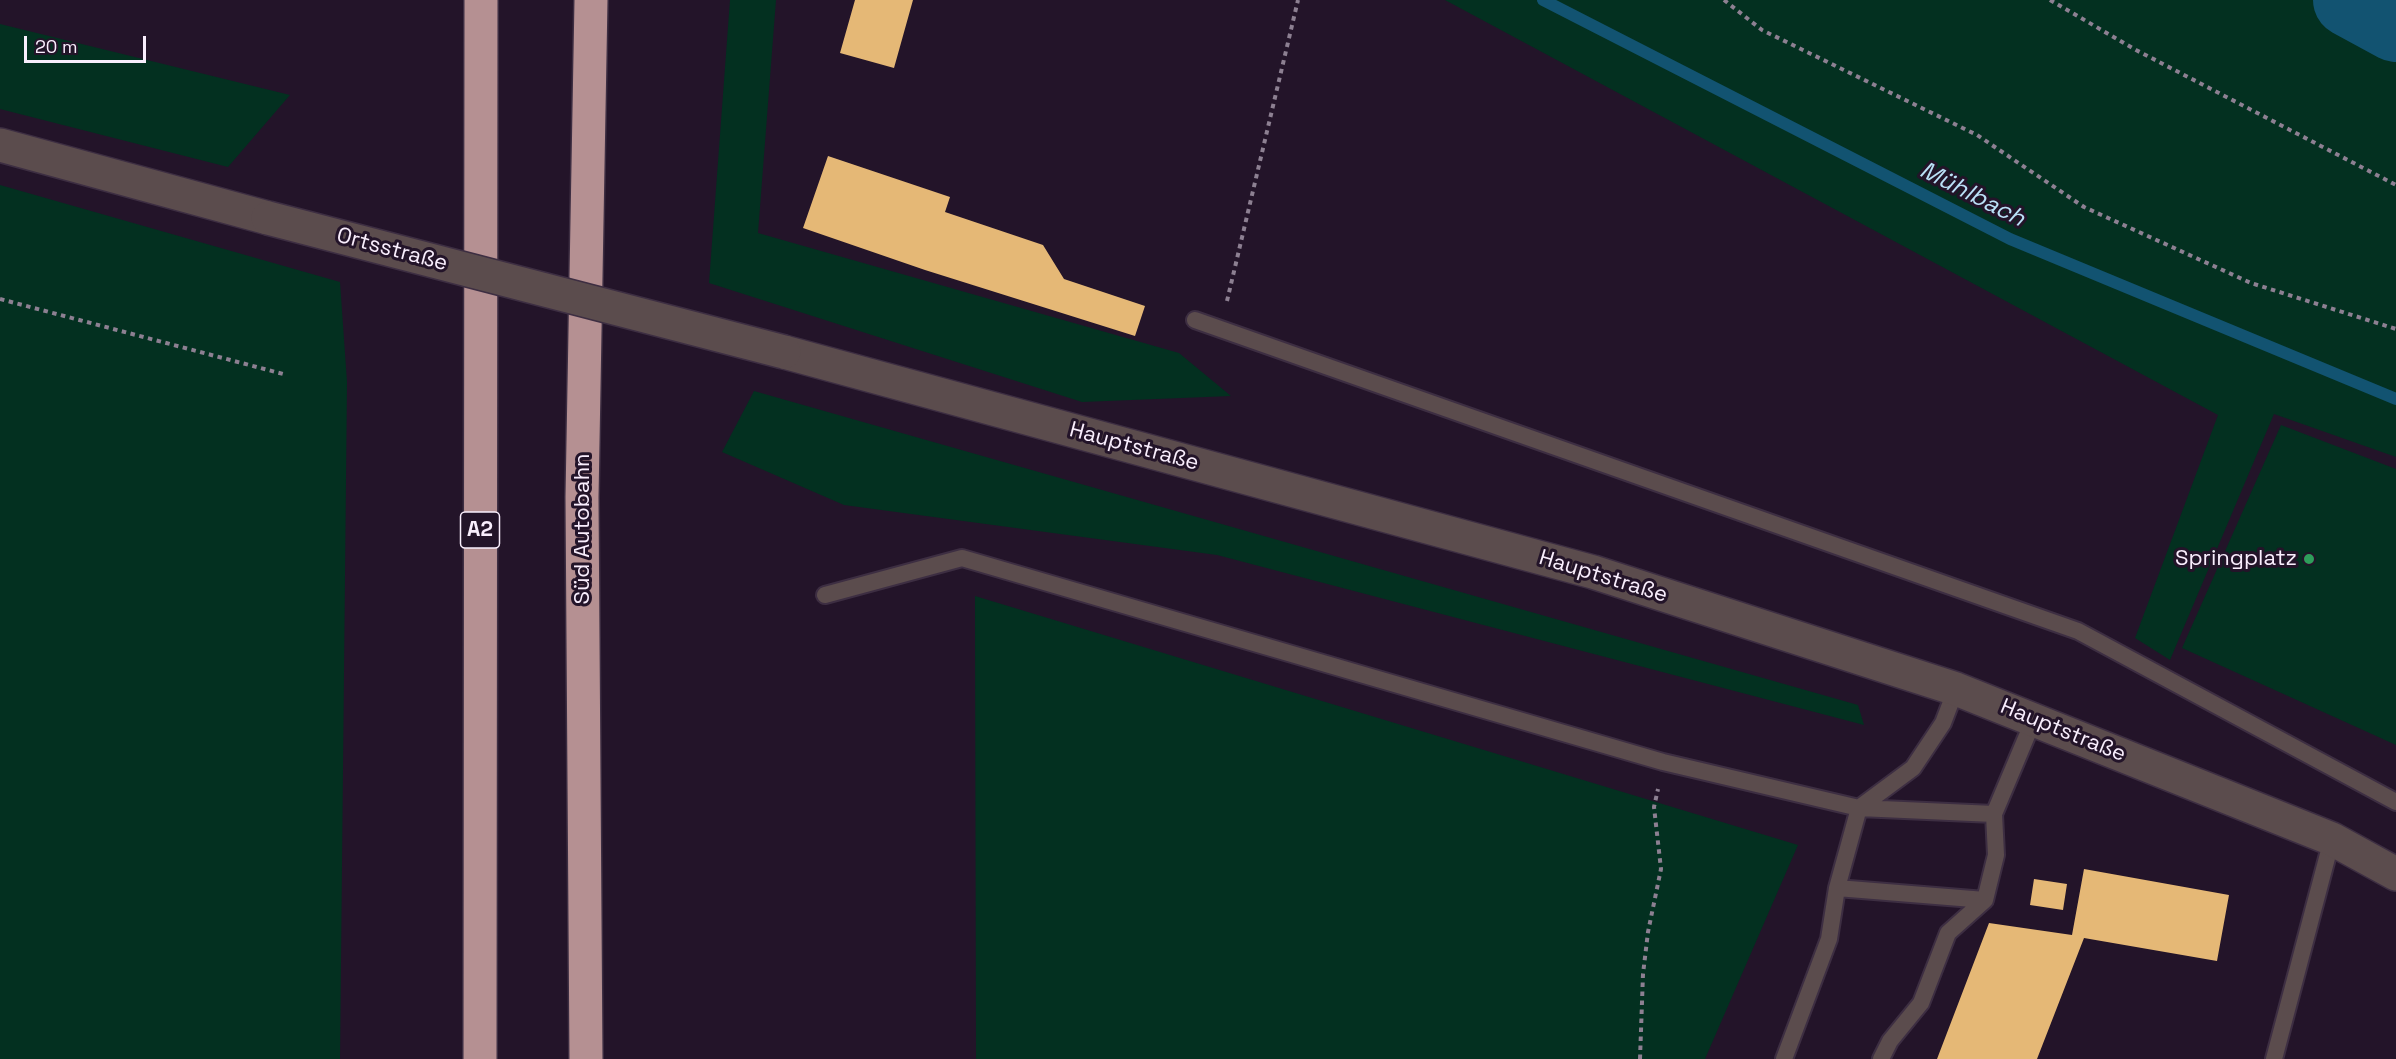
<!DOCTYPE html>
<meta charset="utf-8">
<style>
body{margin:0}
#map{position:relative;width:2396px;height:1059px;overflow:hidden;background:#231429;font-family:"Space Grotesk",sans-serif}
canvas{display:block}
.scale{position:absolute;left:24px;top:36px;width:122px;height:27px;box-sizing:border-box;border:3px solid #f9eefd;border-top:0;padding-left:8px;font-size:18px;line-height:21px;white-space:nowrap;color:#f9eefd;-webkit-text-stroke:4px #231429;paint-order:stroke}
</style>
<div id="map">
<canvas width="2396" height="1059"></canvas>
<div class="scale">20 m</div>
</div>
<script>
const c = document.querySelector('canvas').getContext('2d');
c.lineJoin = 'round';
function fill(path, color) { c.fillStyle = color; c.fill(path, 'evenodd'); }
const toPath = rows => new Path2D(rows.map(r => 'M' + r).join(''));
function strokePath(path, color, width, dash) { c.strokeStyle = color; c.lineWidth = width; c.lineCap = dash ? 'butt' : 'round'; c.setLineDash(dash || []); c.stroke(path); }
function label(font, color, halo, rows, align = 'center') {
  c.font = font + ' "Space Grotesk",sans-serif'; c.lineWidth = 6; c.setLineDash([]); c.textBaseline = 'middle'; c.strokeStyle = halo; c.fillStyle = color; for (const [text, x, y, turn = 0] of rows) {
    c.save(); c.translate(x, y); c.rotate((+turn || 0) * Math.PI / 180); c.textAlign = isNaN(turn) ? turn : align; if (halo) c.strokeText(text, 0, 0); c.fillText(text, 0, 0); c.restore();
  }
}
const green = toPath([
 [730,0,776,0,758,233,1179,353,1231,396,1082,402,709,283],
 [1445,0,2396,0,2396,457,2274,414,2170,660,2135,638,2218,415],
 [0,24,290,95,228,167,0,109],
 [0,185,340,282,347,382,340,1059,0,1059],
 [754,391,1858,705,1864,725,1217,555,844,505,722,452],
 [2281,425,2396,469,2396,745,2182,648],
 [975,596,1798,845,1705,1059,976,1059]
]);
const stream = toPath([
 [1543,0,2010,239,2396,399]
]);
const river = toPath([
 [2350,0,2396,25]
]);
const building = toPath([
 [855,0,913,0,894,68,840,53],
 [828,156,950,197,945,212,1043,245,1064,279,1145,306,1135,336,925,270,803,228],
 [2084,869,2229,895,2217,961,2084,938,2037,1059,1937,1059,1989,923,2072,935],
 [2034,879,2067,884,2063,910,2030,905]
]);
const path = toPath([
 [1724,0,1762,30,1977,135,2084,207,2251,283,2396,329],
 [2050,0,2136,50,2396,185],
 [0,299,287,375],
 [1227,301,1298,0],
 [1640,1059,1643,974,1648,932,1661,869,1654,807,1658,789]
]);
const service = toPath([
 [1195,320,2078,631,2396,802],
 [825,595,962,558,1663,762,1859,808,1994,814],
 [1837,888,1985,900],
 [1784,1059,1829,939,1837,888,1859,808,1913,768,1943,723,1956,689],
 [1881,1059,1890,1041,1921,1003,1948,933,1985,900,1996,855,1994,814,2034,719],
 [2274,1059,2332,839]
]);
const tertiary = toPath([
 [0,145,268,218],
 [784,352,1593,572,1956,689,2332,839,2396,874]
]);
const motorway = toPath([
 [480,1059,481,0],
 [586,1059,582,497,591,0]
]);
const tertiaryBridge = toPath([
 [268,218,784,352]
]);
const markers = [
 [2309,559,6,"#2e9e5b"]
];
const shields = [
 [480,530,39]
];
const shieldNames = [
 ["A2",480,530]
];
const streetNames = [
 ["Ortsstraße",392,250,15],
 ["Hauptstraße",1134,447,15],
 ["Süd Autobahn",583,529,-90],
 ["Hauptstraße",1603,577,17],
 ["Hauptstraße",2063,731,22]
];
const poiNames = [
 ["Springplatz",2297,559]
];
const waterNames = [
 ["Mühlbach",1972,195,27]
];
fill(green, '#033020');
strokePath(stream, '#125371', 12);
strokePath(river, '#125371', 74);
fill(building, '#e5b876');
strokePath(service, '#3d2e42', 20);
strokePath(tertiary, '#3d2e42', 36);
strokePath(motorway, '#3d2e42', 36);
strokePath(path, '#8d8092', 4, [4.5, 4.5]);
strokePath(service, '#5b4c4d', 16);
strokePath(tertiary, '#5b4c4d', 33);
strokePath(motorway, '#b59092', 33);
strokePath(tertiaryBridge, '#3d2e42', 36, []);
strokePath(tertiaryBridge, '#5b4c4d', 33);
for (const [x, y, r, color] of markers) { const dot = new Path2D(); dot.arc(x, y, r, 0, 2 * Math.PI); c.fillStyle = color; c.fill(dot); strokePath(dot, '#231429', 2); }
for (const [x, y, w] of shields) { const box = new Path2D(); box.roundRect(x - w / 2, y - 18, w, 36, 4.5); c.fillStyle = '#231429'; c.fill(box); strokePath(box, '#f9eefd', 1.5); }
label('bold 21px', '#f9eefd', null, shieldNames);
label('22px', '#f9eefd', '#231429', streetNames);
label('22px', '#f9eefd', '#231429', poiNames, 'right');
label('italic 24px', '#bae1f7', '#231429', waterNames);
</script>
